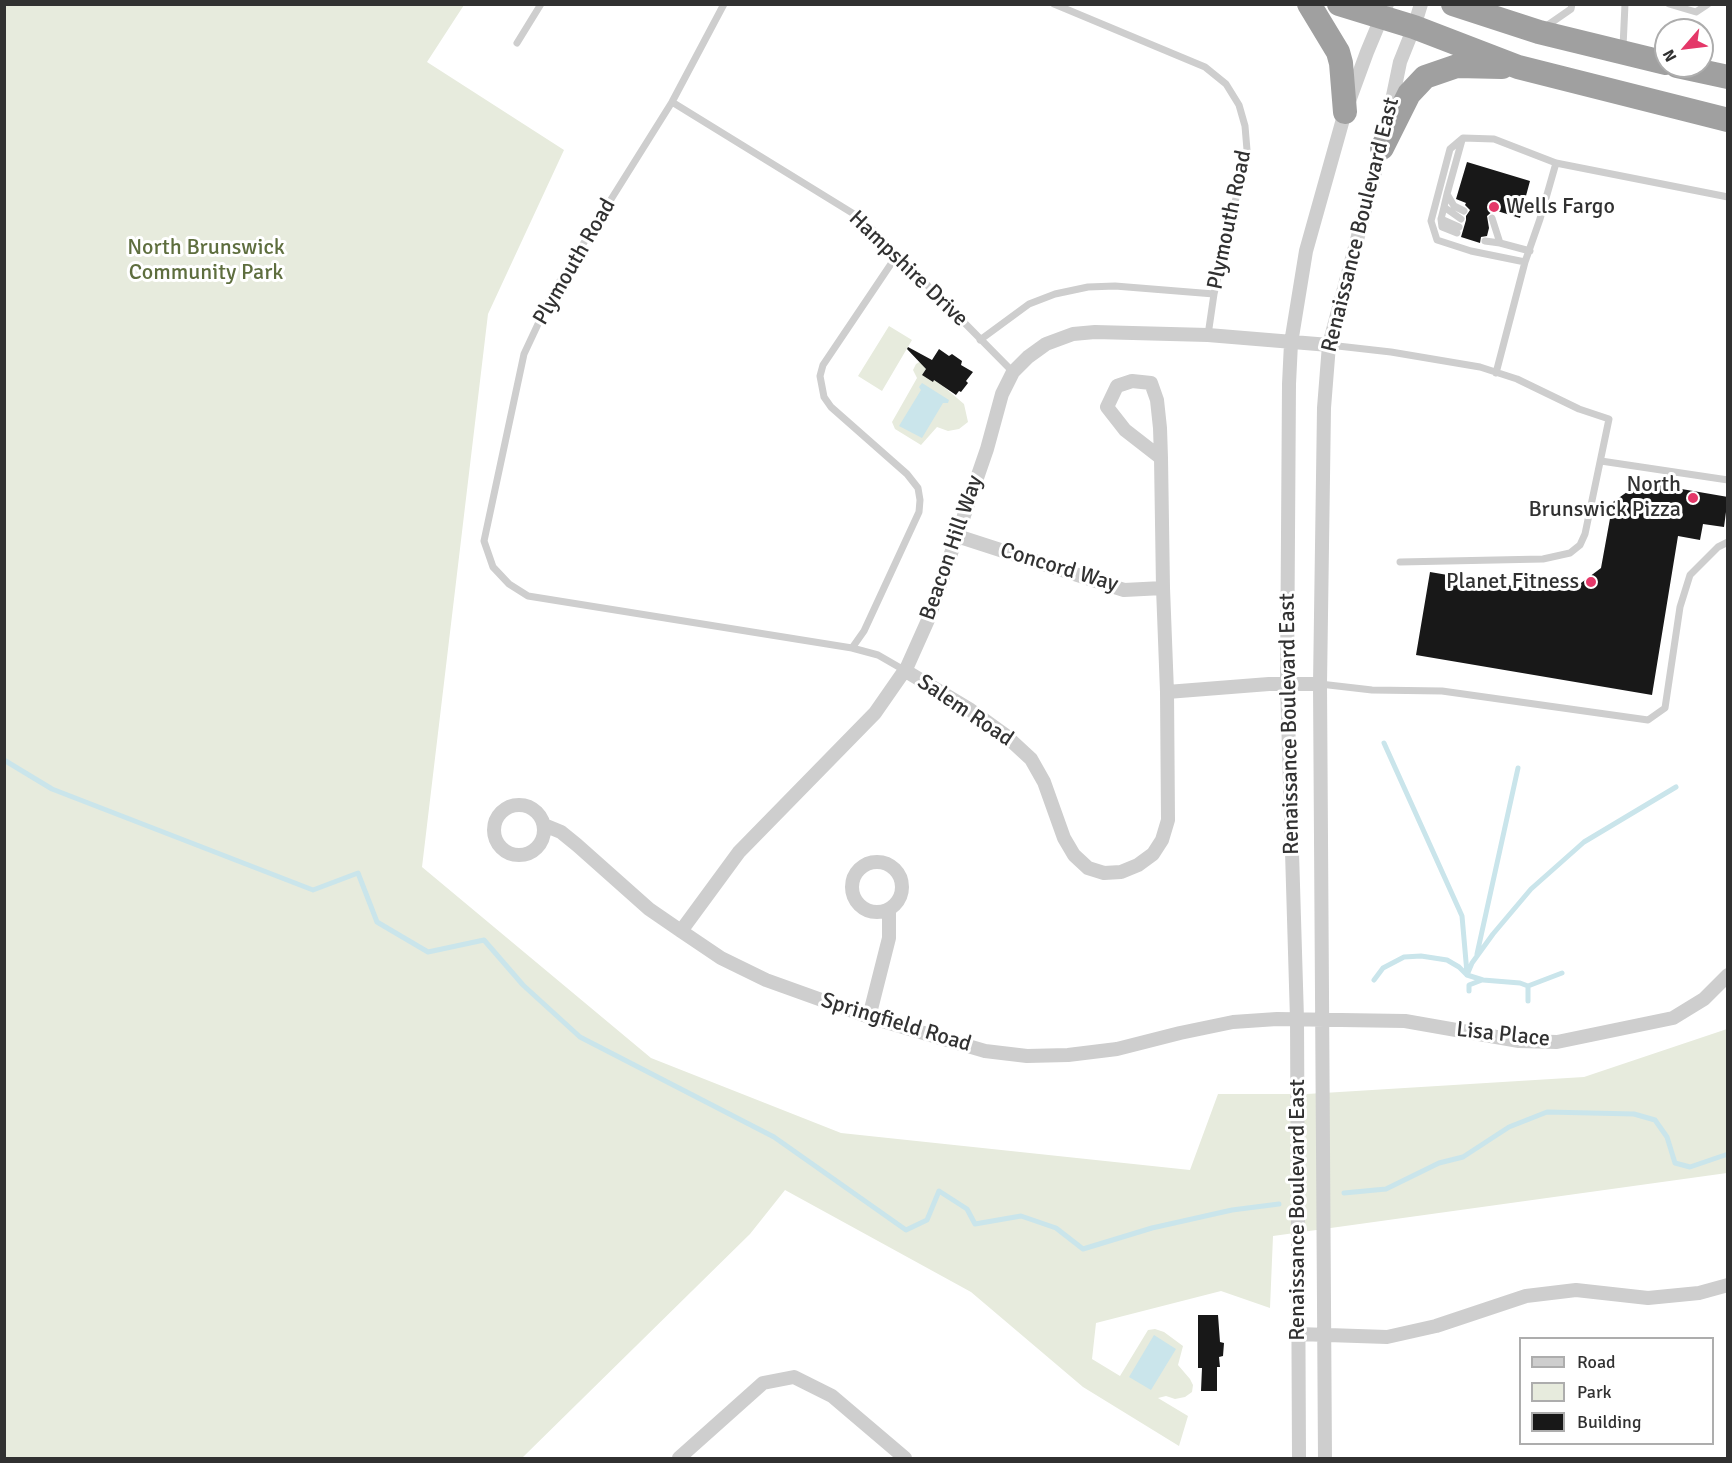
<!DOCTYPE html>
<style>
body{margin:0}
#map{position:relative;width:1732px;height:1463px;overflow:hidden;background:#fff;font-family:Signika,sans-serif}
canvas{display:block}
.frame{position:absolute;inset:0;border:6px solid #313131;pointer-events:none}
.legend{position:absolute;left:1519px;top:1337px;width:195px;height:108px;box-sizing:border-box;background:#fff;border:2px solid #adadad;margin:0;padding:8px 10px;list-style:none;font-size:18px;color:#313131}
.legend li{display:flex;align-items:center;gap:12px;height:30px}
.legend b{width:30px;border:2px solid #adadad}
.north{position:absolute;left:1654px;top:18px;width:60px;height:60px;box-sizing:border-box;background:#fff;border:2px solid #adadad;border-radius:50%;rotate:242deg;font-size:16px;font-weight:700;line-height:24px;text-align:center;color:#313131}
.north::after{content:'';display:block;margin:auto;width:21px;height:27px;background:#e43869;clip-path:polygon(50% 0,100% 100%,50% 72%,0 100%)}
</style>
<div id="map">
<canvas width="1732" height="1463"></canvas>
<div class="frame"></div>
<ul class="legend">
<li><b style="height:8px;background:#cecece"></b>Road</li>
<li><b style="height:16px;background:#e7ebdd"></b>Park</li>
<li><b style="height:16px;background:#181818"></b>Building</li>
</ul>
<div class="north">N</div>
</div>
<script>
const c = document.querySelector('canvas').getContext('2d');
c.lineJoin = 'round';
function fill(path, color) { c.fillStyle = color; c.fill(path, 'evenodd'); }
const toPath = rows => new Path2D(rows.map(r => 'M' + r).join(''));
function strokePath(path, color, width, dash) { c.strokeStyle = color; c.lineWidth = width; c.lineCap = dash ? 'butt' : 'round'; c.setLineDash(dash || []); c.stroke(path); }
function label(font, color, halo, rows, align = 'center') {
  c.font = font + ' Signika,sans-serif'; c.lineWidth = 6; c.setLineDash([]); c.textBaseline = 'middle'; c.strokeStyle = halo; c.fillStyle = color; for (const [text, x, y, turn = 0] of rows) {
    c.save(); c.translate(x, y); c.rotate((+turn || 0) * Math.PI / 180); c.textAlign = isNaN(turn) ? turn : align; if (halo) c.strokeText(text, 0, 0); c.fillText(text, 0, 0); c.restore();
  }
}
const green = toPath([
 [4,5,464,5,427,62,564,150,488,314,422,867,651,1058,841,1133,1190,1170,1218,1094,1307,1094,1584,1077,1727,1029,1727,1173,1273,1236,1270,1308,1221,1291,1096,1323,1092,1359,1120,1376,1148,1330,1155,1329,1164,1332,1183,1346,1178,1365,1190,1379,1193,1385,1192,1392,1185,1397,1175,1399,1166,1396,1158,1398,1188,1416,1179,1446,1083,1387,971,1292,785,1190,750,1234,522,1458,5,1458],
 [889,326,912,340,882,391,858,376],
 [921,361,926,369,922,375,937,375,944,387,964,404,968,422,959,429,948,431,937,427,921,445,895,429,892,422,917,378,913,370,916,364]
]);
const water = toPath([
 [922,383,949,400,948,403,943,403,922,438,899,426,921,390,919,387],
 [1154,1335,1176,1349,1151,1390,1129,1377]
]);
const stream = toPath([
 [1384,743,1462,916,1467,973],
 [4,760,52,789,313,890,358,873,377,922,428,952,484,940,523,985,580,1037,774,1137,906,1230,927,1220,939,1191,967,1209,975,1224,1021,1216,1056,1228,1083,1249,1152,1228,1232,1210,1279,1204],
 [1477,954,1518,768],
 [1374,980,1383,968,1404,957,1421,956,1447,960,1459,967,1467,975],
 [1528,986,1562,973],
 [1469,991,1469,985,1482,980],
 [1528,1001,1528,986,1520,983,1483,980,1467,975,1472,963,1493,934,1531,889,1584,842,1676,787],
 [1344,1193,1386,1189,1439,1163,1463,1157,1509,1127,1547,1112,1634,1114,1655,1120,1667,1137,1675,1163,1690,1167,1728,1154]
]);
const building = toPath([
 [1467,162,1530,181,1520,218,1494,210,1487,216,1489,228,1487,236,1481,237,1480,243,1461,237,1466,220,1466,216,1470,210,1465,205,1466,203,1456,199],
 [908,347,932,360,939,349,949,356,952,354,962,361,961,365,973,372,966,381,968,383,961,392,959,391,956,395,934,380,933,382,922,375,926,369,907,349],
 [1641,482,1728,497,1724,527,1703,524,1700,540,1678,536,1652,695,1416,655,1430,572,1530,589,1532,578,1577,586,1601,568,1613,502],
 [1198,1315,1218,1315,1220,1342,1224,1343,1223,1356,1219,1357,1220,1367,1217,1367,1217,1391,1201,1391,1202,1368,1198,1368]
]);
const service = toPath([
 [724,4,672,102,553,292,524,354,484,541,493,567,509,584,528,596,852,648,878,655,904,670],
 [1054,4,1205,67,1226,84,1239,105,1245,126,1247,150,1214,294,1208,335],
 [1669,4,1696,12,1708,4],
 [1545,27,1571,9,1572,4],
 [517,43,541,4],
 [1623,47,1625,4],
 [672,102,862,219,1013,372],
 [1462,140,1447,194,1454,206,1464,211],
 [1447,194,1444,207,1461,219],
 [1444,207,1441,219,1459,227],
 [1492,218,1500,243,1530,251],
 [1441,219,1442,227,1457,233],
 [1485,241,1500,243],
 [1525,262,1471,251,1437,240,1431,221,1450,149,1463,138,1494,139,1556,163,1728,197],
 [980,340,1029,304,1055,294,1088,287,1115,286,1214,294],
 [1329,345,1391,352,1480,367,1517,379,1579,409,1609,419,1585,534,1580,545,1570,553,1543,559,1400,562],
 [1496,373,1525,262,1540,219,1556,163],
 [1601,461,1728,480],
 [852,648,864,631,919,512,920,500,918,488,907,474,831,407,824,397,820,376,823,365,897,255],
 [1320,684,1372,690,1442,691,1648,720,1665,708,1680,607,1690,575,1718,547,1728,542]
]);
const minor = toPath([
 [1388,120,1400,62,1414,27,1421,4],
 [957,536,1124,590,1163,588],
 [904,670,969,709,1005,735,1031,759,1044,782,1064,838,1074,855,1088,868,1104,873,1121,872,1138,865,1153,854,1162,840,1168,820,1167,692,1163,588,1161,458,1160,428,1157,400,1151,383,1132,381,1117,386,1107,407,1125,430,1161,458],
 [1167,692,1269,684,1320,684],
 '494 830a25 25 0 1 1 50 0a25 25 0 1 1-50 0Z',
 [544,825,561,832,577,845,649,909,681,931,721,958,766,980,869,1017,985,1051,1027,1056,1068,1055,1117,1049,1180,1033,1233,1022,1277,1019,1405,1021,1519,1041,1557,1042,1673,1018,1704,999,1728,975],
 '852 887a25 25 0 1 1 50 0a25 25 0 1 1-50 0Z',
 [681,931,739,852,875,713,907,667,928,620,987,449,1002,394,1013,372,1028,357,1046,344,1073,334,1095,332,1208,335,1329,345],
 [869,1017,889,938,889,910],
 [1298,1334,1387,1337,1436,1326,1526,1296,1576,1290,1648,1298,1699,1293,1728,1285],
 [679,1458,763,1383,794,1377,832,1396,905,1458],
 [1299,1458,1297,1019,1287,684,1289,384,1291,343,1306,251,1345,112,1367,52,1387,4],
 [1325,1458,1320,684,1324,408,1329,345,1383,142]
]);
const trunk = toPath([
 [1309,4,1338,52,1341,63,1345,112],
 [1339,4,1414,27,1518,67,1728,120],
 [1453,4,1539,32,1666,63],
 [1677,66,1728,77],
 [1382,148,1409,94,1425,77,1457,66,1502,67]
]);
const markers = [
 [1494,207,6,"#e43869"],
 [1693,498,6,"#e43869"],
 [1591,582,6,"#e43869"]
];
const poiNames = [
 ["Wells Fargo",1506,207,"left"],
 ["North",1681,485],
 ["Brunswick Pizza",1681,510],
 ["Planet Fitness",1579,582]
];
const streetNames = [
 ["Plymouth Road",1230,220,-78],
 ["Renaissance Boulevard East",1361,225,-76],
 ["Plymouth Road",575,262,-60],
 ["Hampshire Drive",908,269,44],
 ["Beacon Hill Way",952,548,-71],
 ["Concord Way",1059,568,17],
 ["Salem Road",965,711,34],
 ["Renaissance Boulevard East",1290,724,-91],
 ["Springfield Road",896,1023,17],
 ["Lisa Place",1503,1035,6],
 ["Renaissance Boulevard East",1298,1210,-90]
];
const parkNames = [
 ["North Brunswick",206,248],
 ["Community Park",206,273]
];
fill(green, '#e7ebdd');
fill(water, '#cae5eb');
strokePath(stream, '#cae5eb', 5);
fill(building, '#181818');
strokePath(service, '#cecece', 7);
strokePath(minor, '#cecece', 14);
strokePath(trunk, '#a0a0a0', 24);
for (const [x, y, r, color] of markers) { const dot = new Path2D(); dot.arc(x, y, r, 0, 2 * Math.PI); c.fillStyle = color; c.fill(dot); strokePath(dot, '#fff', 2); }
label('22px', '#313131', '#fff', poiNames, 'right');
label('22px', '#313131', '#fff', streetNames);
label('22px', '#5e6e3e', '#fff', parkNames);
</script>
